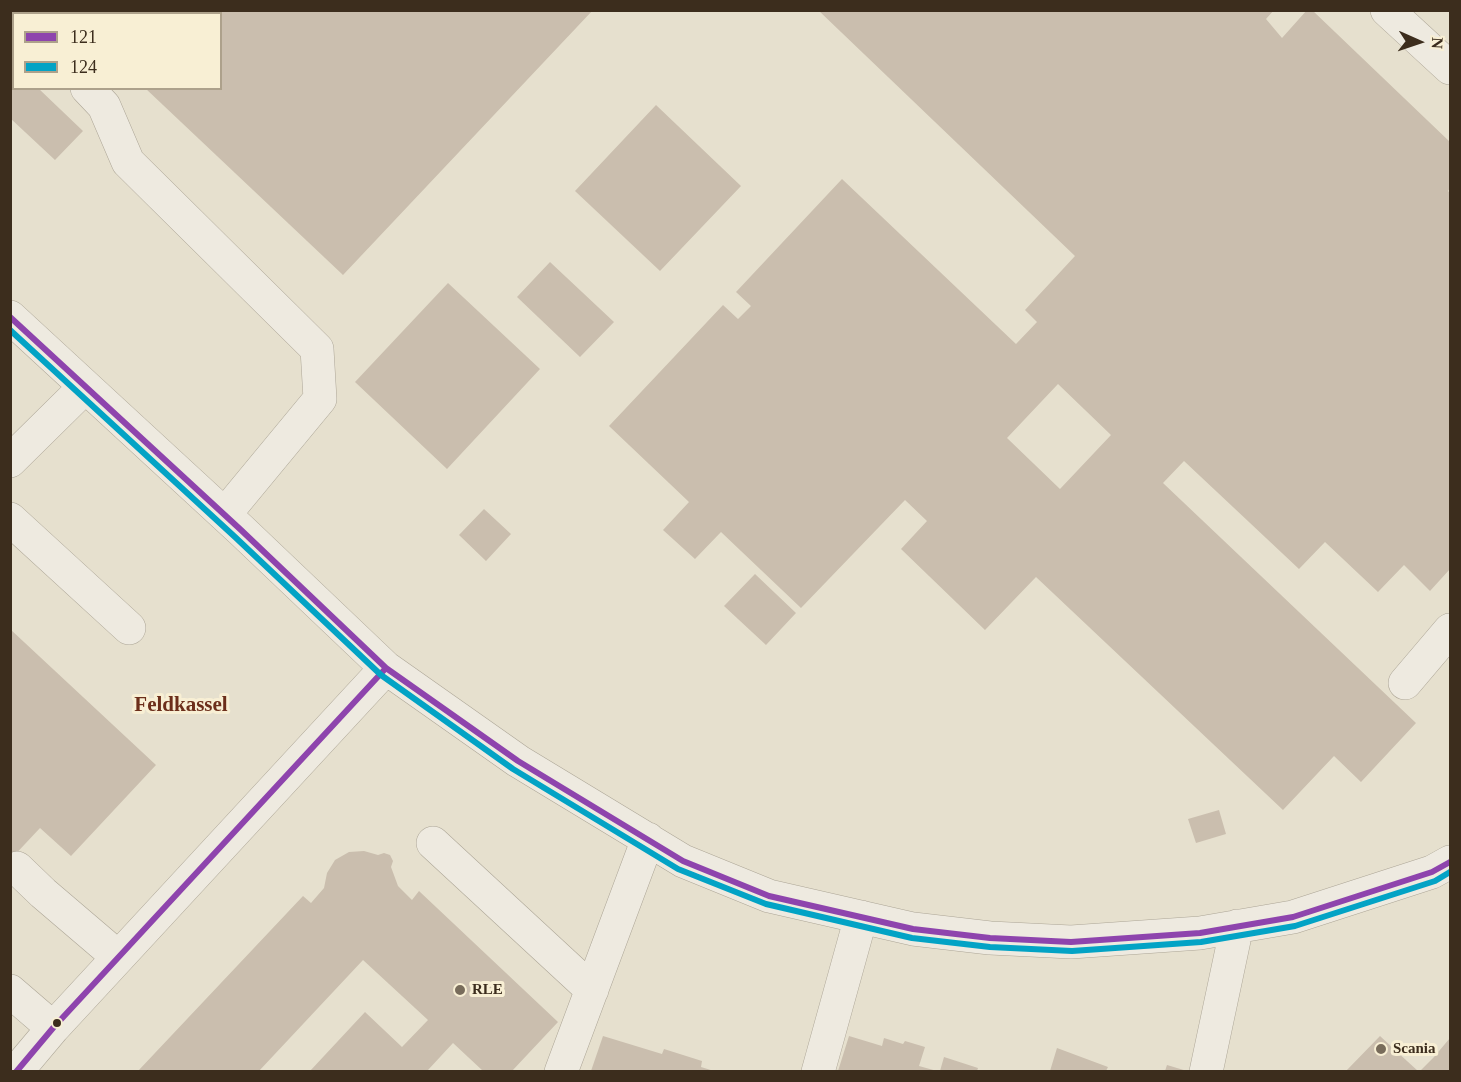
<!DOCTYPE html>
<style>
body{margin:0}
#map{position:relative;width:1461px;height:1082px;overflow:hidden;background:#e6e0ce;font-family:Georgia,serif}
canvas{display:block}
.frame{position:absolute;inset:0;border:12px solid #3c2d1d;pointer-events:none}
.legend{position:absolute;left:12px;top:12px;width:210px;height:78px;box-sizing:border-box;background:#f8efd4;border:2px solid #ada18b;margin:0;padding:8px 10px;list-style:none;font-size:18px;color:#3c2d1d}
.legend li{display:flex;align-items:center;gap:12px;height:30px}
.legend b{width:30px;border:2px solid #ada18b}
.north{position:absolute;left:1389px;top:12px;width:60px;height:60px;-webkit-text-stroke:4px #f8efd4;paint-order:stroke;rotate:93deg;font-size:16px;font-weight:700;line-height:24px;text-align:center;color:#3c2d1d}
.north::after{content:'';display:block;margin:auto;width:21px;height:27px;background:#3c2d1d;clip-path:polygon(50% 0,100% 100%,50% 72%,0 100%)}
</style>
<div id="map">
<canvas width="1461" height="1082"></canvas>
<div class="frame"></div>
<ul class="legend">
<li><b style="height:8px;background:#8e44ad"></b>121</li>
<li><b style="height:8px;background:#03a3c5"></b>124</li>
</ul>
<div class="north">N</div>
</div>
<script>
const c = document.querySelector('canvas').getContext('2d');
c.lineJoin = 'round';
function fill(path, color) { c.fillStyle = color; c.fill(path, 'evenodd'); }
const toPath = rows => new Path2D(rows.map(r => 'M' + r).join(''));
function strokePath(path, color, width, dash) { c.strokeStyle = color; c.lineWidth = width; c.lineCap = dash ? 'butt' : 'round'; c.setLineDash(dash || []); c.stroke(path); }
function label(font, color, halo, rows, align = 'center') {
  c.font = font + ' Georgia,serif'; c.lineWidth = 6; c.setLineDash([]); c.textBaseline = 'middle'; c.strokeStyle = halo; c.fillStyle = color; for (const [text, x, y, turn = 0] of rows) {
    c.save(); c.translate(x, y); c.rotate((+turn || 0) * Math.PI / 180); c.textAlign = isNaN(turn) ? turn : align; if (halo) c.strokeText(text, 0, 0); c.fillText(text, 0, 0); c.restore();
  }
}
const building = toPath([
 [63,10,593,10,343,275,145,88,220,88,220,14,66,14],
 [818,10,1274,10,1266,19,1282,38,1307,10,1312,10,1450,142,1450,188,1448,191,1450,193,1450,569,1430,591,1404,565,1378,592,1325,542,1299,569,1184,461,1163,483,1416,723,1361,782,1334,756,1283,810,1036,577,985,630,901,549,927,521,905,500,801,608,721,532,695,559,663,530,689,502,609,426,723,305,738,319,751,306,736,292,842,179,1016,344,1037,322,1025,310,1075,256],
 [1058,384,1111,435,1060,489,1007,438],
 [10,63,14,66,14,88,38,88,83,131,55,160,10,118],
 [656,105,741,186,660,271,575,191],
 [550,262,614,322,580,357,517,297],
 [448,283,540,369,447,469,355,382],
 [484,509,511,534,486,561,459,535],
 [755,574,796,613,766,645,724,606],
 [10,629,156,765,71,856,40,828,10,860],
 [1219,810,1226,834,1196,843,1188,819],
 [364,851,378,855,384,853,390,855,393,861,391,867,398,886,412,900,419,891,558,1022,512,1071,483,1071,453,1043,428,1070,429,1071,310,1071,365,1012,402,1047,428,1020,363,960,259,1071,138,1071,303,896,311,903,324,888,327,873,335,860,349,852],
 [603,1036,662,1054,664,1049,702,1061,701,1067,714,1071,591,1071],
 [849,1036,882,1046,884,1038,903,1044,905,1041,925,1047,919,1066,937,1071,838,1071],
 [1380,1036,1407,1061,1418,1071,1346,1071],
 [1450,1038,1450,1071,1420,1071,1434,1057],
 [1057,1048,1108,1067,1106,1071,1050,1071],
 [944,1057,978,1068,977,1071,940,1071],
 [1167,1065,1187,1071,1165,1071]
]);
const minor = toPath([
 [11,10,14,14],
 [1387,10,1450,68],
 [87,88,104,106,128,162,317,349,320,399,225,514],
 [10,317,241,530,386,668,518,761,683,861,769,896,913,929,990,938,1071,942,1200,933,1293,917,1432,872,1450,862],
 [10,461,85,387],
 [10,519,129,628],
 [1405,683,1450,630],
 [433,843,592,990],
 [17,868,43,893,118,957],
 [10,991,53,1028],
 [16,1072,53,1028,386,668],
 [561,1072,648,839],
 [818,1072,861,917],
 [1206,1072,1237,926]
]);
const bus1 = toPath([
 [10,317,241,530,386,668,518,761,683,861,769,896,913,929,990,938,1071,942,1200,933,1293,917,1432,872,1450,862],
 [16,1072,53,1028,386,668]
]);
const bus2 = toPath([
 [10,330,235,537,381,675,513,769,678,869,766,904,912,938,990,947,1072,951,1201,942,1295,926,1435,881,1450,872]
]);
const markers = [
 [460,990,6,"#786c5b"],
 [57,1023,5,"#3c2d1d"],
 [1381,1049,6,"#786c5b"]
];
const poiNames = [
 ["RLE",472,990],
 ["Scania",1393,1049]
];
const districtNames = [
 ["Feldkassel",181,706]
];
fill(building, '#cabeae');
strokePath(minor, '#aca596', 34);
strokePath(minor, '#eeeae0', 33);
strokePath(bus1, '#8e44ad', 6);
strokePath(bus2, '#03a3c5', 6);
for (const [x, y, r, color] of markers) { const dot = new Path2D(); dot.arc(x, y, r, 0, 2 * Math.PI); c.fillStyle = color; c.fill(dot); strokePath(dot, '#f8efd4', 2); }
label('bold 15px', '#3c2d1d', '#f8efd4', poiNames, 'left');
label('bold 21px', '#6c2e1a', '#f8efd4', districtNames);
</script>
